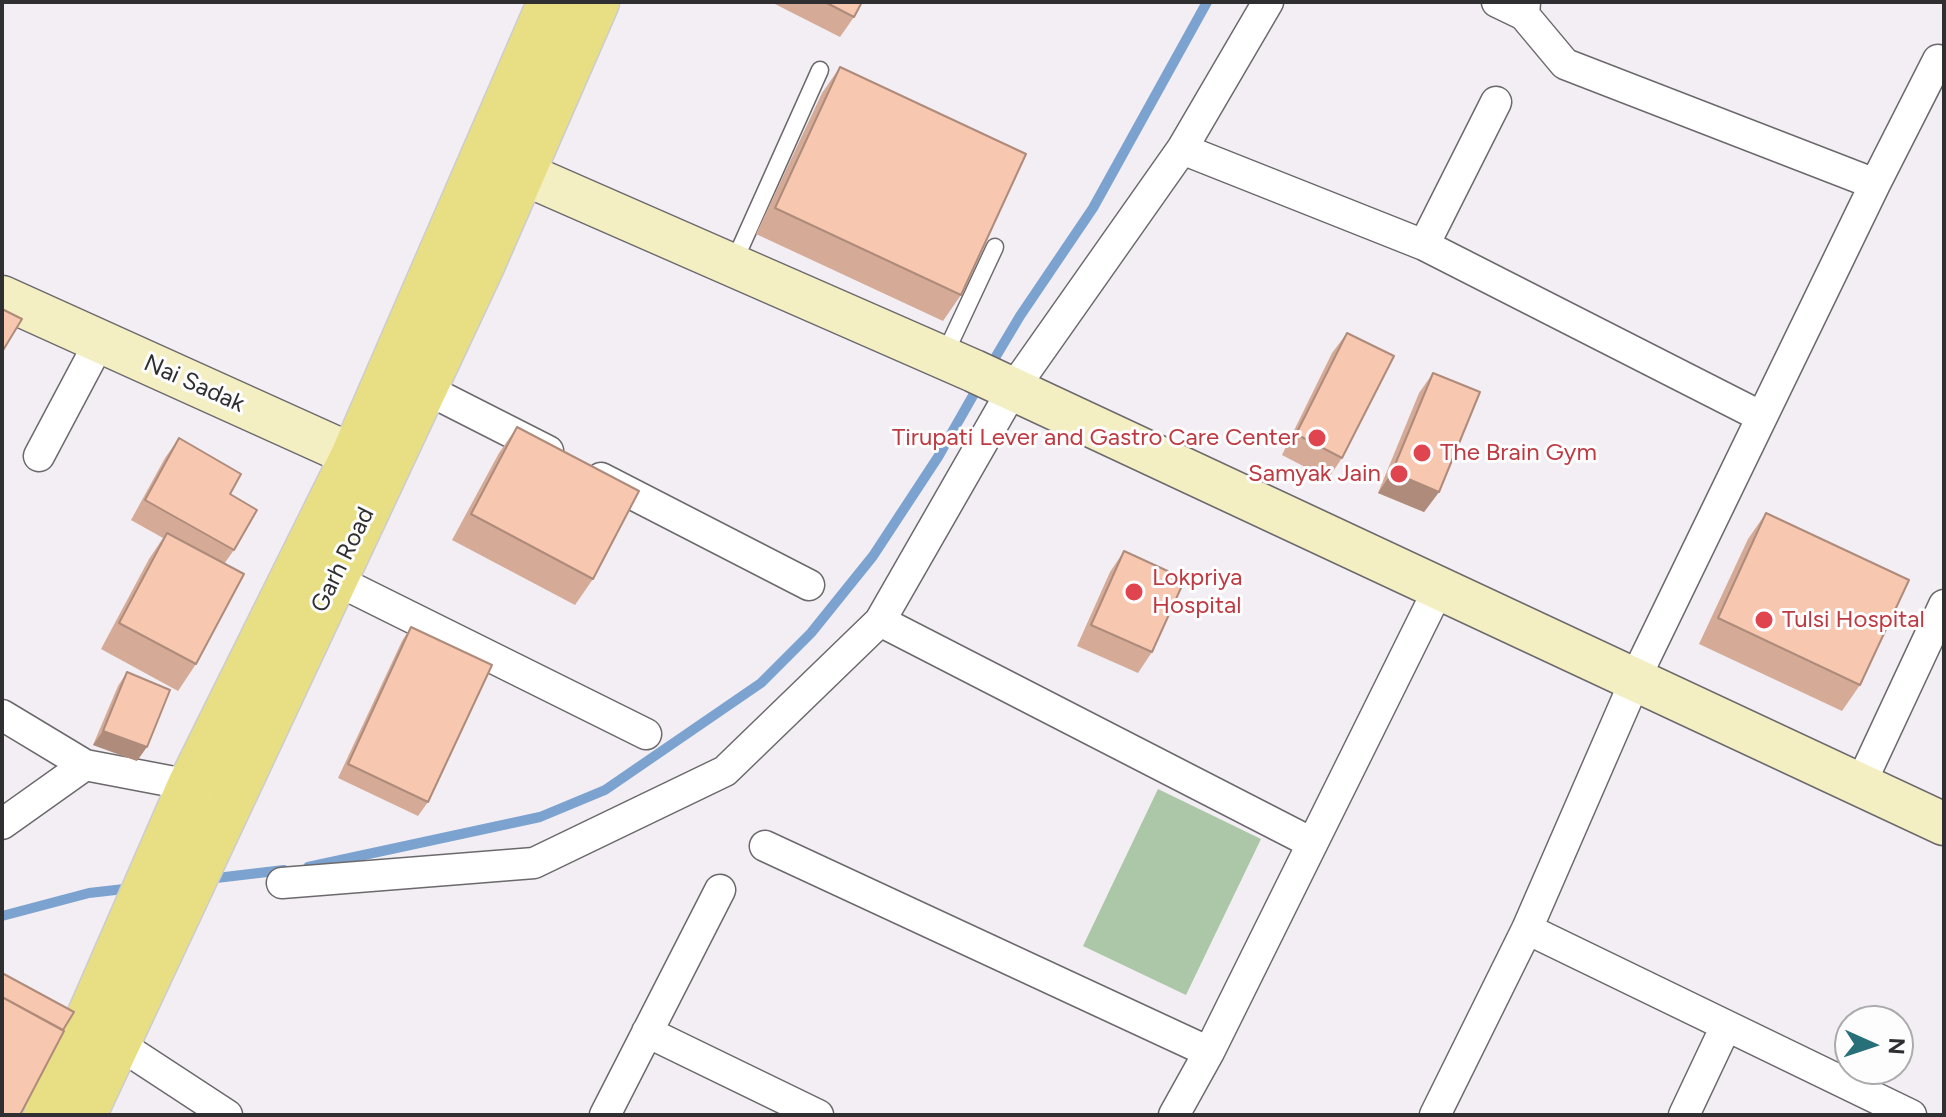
<!DOCTYPE html>
<style>
body{margin:0}
#map{position:relative;width:1946px;height:1117px;overflow:hidden;background:#f2eef3;font-family:Figtree,sans-serif}
canvas{display:block}
.frame{position:absolute;inset:0;border:4px solid #2f2e30;pointer-events:none}
.north{position:absolute;left:1834px;top:1005px;width:80px;height:80px;box-sizing:border-box;background:#fefdfe;border:2px solid #abaaac;border-radius:50%;rotate:93deg;font-size:22px;font-weight:700;line-height:32px;text-align:center;color:#2f2e30}
.north::after{content:'';display:block;margin:auto;width:28px;height:36px;background:#27707a;clip-path:polygon(50% 0,100% 100%,50% 72%,0 100%)}
</style>
<div id="map">
<canvas width="1946" height="1117"></canvas>
<div class="frame"></div>
<div class="north">N</div>
</div>
<script>
const c = document.querySelector('canvas').getContext('2d');
c.lineJoin = 'round';
function fill(path, color) { c.fillStyle = color; c.fill(path, 'evenodd'); }
const toPath = rows => new Path2D(rows.map(r => 'M' + r).join(''));
function strokePath(path, color, width, dash) { c.strokeStyle = color; c.lineWidth = width; c.lineCap = dash ? 'butt' : 'round'; c.setLineDash(dash || []); c.stroke(path); }
function label(font, color, halo, rows, align = 'center') {
  c.font = font + ' Figtree,sans-serif'; c.lineWidth = 6; c.setLineDash([]); c.textBaseline = 'middle'; c.strokeStyle = halo; c.fillStyle = color; for (const [text, x, y, turn = 0] of rows) {
    c.save(); c.translate(x, y); c.rotate((+turn || 0) * Math.PI / 180); c.textAlign = isNaN(turn) ? turn : align; if (halo) c.strokeText(text, 0, 0); c.fillText(text, 0, 0); c.restore();
  }
}
const green = toPath([
 [1158,789,1261,839,1186,995,1083,946]
]);
const stream = toPath([
 [989,368,1020,316,1093,208,1207,2],
 [308,867,540,817,605,790,761,683,811,633,873,556,938,457,979,385],
 [208,879,284,870],
 [2,916,89,893,133,888]
]);
const lane = toPath([
 [733,264,820,70],
 [944,356,995,247]
]);
const street = toPath([
 [1497,2,1524,15],
 [1182,149,1424,245,1496,102],
 [1875,184,1938,60],
 [1424,245,1762,417],
 [424,388,548,451],
 [39,456,100,341],
 [601,478,809,585],
 [334,579,646,734],
 [880,621,1312,843],
 [2,715,85,765],
 [1860,785,1944,605],
 [2,824,85,765,190,785,207,784],
 [765,846,1209,1052],
 [282,883,534,863,725,771,880,621,1013,389,1182,149,1268,2],
 [1527,929,1911,1115],
 [647,1032,818,1115],
 [117,1043,227,1115],
 [605,1115,720,890],
 [1174,1115,1209,1052,1439,588],
 [1435,1115,1527,929,1645,658,1875,184,1565,64,1524,15,1525,2],
 [1684,1115,1726,1026]
]);
const secondary = toPath([
 [490,159,974,371,1944,824],
 [2,297,385,470]
]);
const primary = toPath([
 [46,1115,190,785,353,456,550,2],
 [84,1115,481,268,597,2]
]);
const wall = toPath([
 [771,2,862,2,854,17,840,37],
 [840,67,961,295,943,321,756,234,822,93],
 [1347,333,1342,458,1328,479,1282,455,1332,353],
 [1433,373,1439,492,1424,512,1378,493,1419,393],
 [517,427,593,579,575,605,452,540,499,453],
 [179,438,230,494,234,550,224,564,196,664,178,691,101,649,149,559,163,538,131,520,165,458],
 [1766,513,1860,685,1842,711,1699,644,1748,539],
 [1124,551,1152,652,1138,673,1077,646,1110,572],
 [411,627,428,802,418,816,338,778,402,641],
 [127,672,137,761,93,745,118,686]
]);
const shadedWall = toPath([
 [1392,472,1439,492,1424,512,1378,493],
 [103,731,147,747,137,761,93,745]
]);
const building = toPath([
 [825,2,862,2,854,17,825,2],
 [840,67,1026,154,961,295,775,208,840,67],
 [2,309,22,319,2,352,2,309],
 [1347,333,1394,356,1342,458,1296,434,1347,333],
 [1433,373,1480,392,1439,492,1392,472,1433,373],
 [517,427,639,491,593,579,471,514,517,427],
 [179,438,241,474,230,494,257,510,234,550,145,500,179,438],
 [1766,513,1909,580,1860,685,1718,618,1766,513],
 [167,533,244,574,196,664,119,623,167,533],
 [1124,551,1185,579,1152,652,1091,625,1124,551],
 [411,627,492,665,428,802,348,764,411,627],
 [127,672,170,690,147,747,103,731,127,672],
 [2,973,74,1012,63,1030,2,997,2,973],
 [2,997,64,1031,20,1115,2,1115,2,997]
]);
const markers = [
 [1317,438,10,"#e0444e"],
 [1422,453,10,"#e0444e"],
 [1399,474,10,"#e0444e"],
 [1134,592,10,"#e0444e"],
 [1764,620,10,"#e0444e"]
];
const streetNames = [
 ["Nai Sadak",194,384,24],
 ["Garh Road",343,560,-64]
];
const healthNames = [
 ["Tirupati Lever and Gastro Care Center",1299,438,"right"],
 ["The Brain Gym",1440,453],
 ["Samyak Jain",1381,474,"right"],
 ["Lokpriya",1152,578],
 ["Hospital",1152,606],
 ["Tulsi Hospital",1782,620]
];
fill(green, '#abc7a8');
strokePath(stream, '#7ca2d0', 10);
strokePath(lane, '#6c696d', 19);
strokePath(street, '#6c696d', 33);
strokePath(secondary, '#6c696d', 45);
strokePath(primary, '#cdcdcd', 47);
strokePath(lane, '#fff', 16);
strokePath(street, '#fff', 30);
strokePath(secondary, '#f4efc2', 42);
strokePath(primary, '#e8df85', 44);
fill(wall, '#d5ab97');
fill(shadedWall, '#ae8b7b');
fill(building, '#f8c7b0');
strokePath(building, '#ae8b7b', 2);
for (const [x, y, r, color] of markers) { const dot = new Path2D(); dot.arc(x, y, r, 0, 2 * Math.PI); c.fillStyle = color; c.fill(dot); strokePath(dot, '#fefdfe', 3); }
label('24px', '#2f2e30', '#fefdfe', streetNames);
label('24px', '#be3a42', '#fefdfe', healthNames, 'left');
</script>
